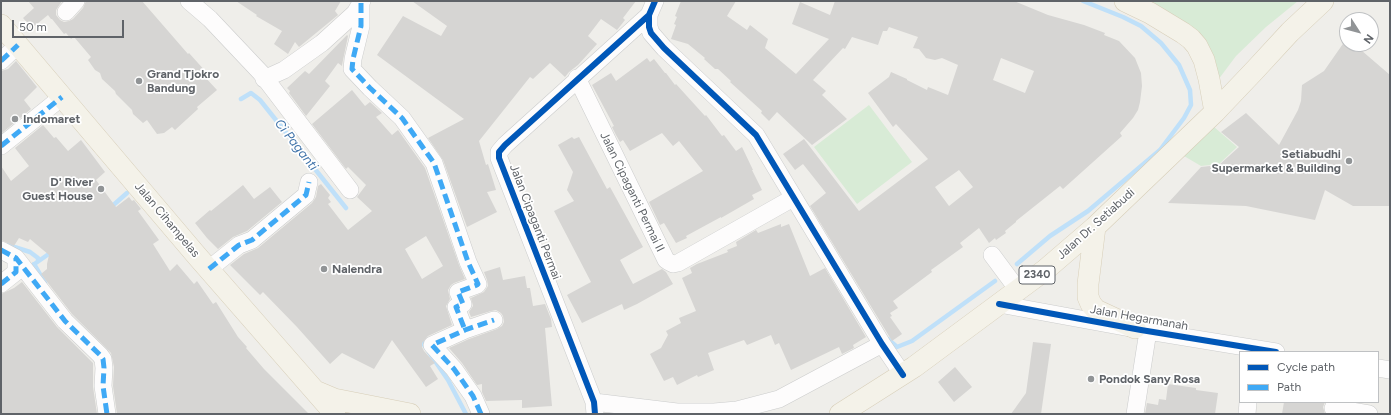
<!DOCTYPE html>
<style>
body{margin:0}
#map{position:relative;width:1391px;height:415px;overflow:hidden;background:#efeeea;font-family:Figtree,sans-serif}
canvas{display:block}
.frame{position:absolute;inset:0;border:2px solid #5f6368;pointer-events:none}
.legend{position:absolute;left:1239px;top:351px;width:140px;height:52px;box-sizing:border-box;background:#fff;border:1px solid #bfc1c3;margin:0;padding:5px 7px;list-style:none;font-size:12px;color:#5f6368}
.legend li{display:flex;align-items:center;gap:8px;height:20px}
.legend b{width:20px;border:1px solid #bfc1c3}
.north{position:absolute;left:1339px;top:12px;width:40px;height:40px;box-sizing:border-box;background:#fff;border:1px solid #bfc1c3;border-radius:50%;rotate:126deg;font-size:11px;font-weight:700;line-height:16px;text-align:center;color:#5f6368}
.north::after{content:'';display:block;margin:auto;width:14px;height:18px;background:#919496;clip-path:polygon(50% 0,100% 100%,50% 72%,0 100%)}
.scale{position:absolute;left:12px;top:20px;width:112px;height:18px;box-sizing:border-box;border:2px solid #5f6368;border-top:0;padding-left:5px;font-size:12px;line-height:14px;white-space:nowrap;color:#5f6368;-webkit-text-stroke:3px #fff;paint-order:stroke}
</style>
<div id="map">
<canvas width="1391" height="415"></canvas>
<div class="frame"></div>
<ul class="legend">
<li><b style="height:5px;background:#0057b8"></b>Cycle path</li>
<li><b style="height:5px;background:#3fa9f5"></b>Path</li>
</ul>
<div class="north">N</div>
<div class="scale">50 m</div>
</div>
<script>
const c = document.querySelector('canvas').getContext('2d');
c.lineJoin = 'round';
function fill(path, color) { c.fillStyle = color; c.fill(path, 'evenodd'); }
const toPath = rows => new Path2D(rows.map(r => 'M' + r).join(''));
function strokePath(path, color, width, dash) { c.strokeStyle = color; c.lineWidth = width; c.lineCap = dash ? 'butt' : 'round'; c.setLineDash(dash || []); c.stroke(path); }
function label(font, color, halo, rows, align = 'center') {
  c.font = font + ' Figtree,sans-serif'; c.lineWidth = 3.5; c.setLineDash([]); c.textBaseline = 'middle'; c.strokeStyle = halo; c.fillStyle = color; for (const [text, x, y, turn = 0] of rows) {
    c.save(); c.translate(x, y); c.rotate((+turn || 0) * Math.PI / 180); c.textAlign = isNaN(turn) ? turn : align; if (halo) c.strokeText(text, 0, 0); c.fillText(text, 0, 0); c.restore();
  }
}
const green = toPath([
 [1131,1,1298,1,1266,27,1236,56,1209,92,1200,60],
 [869,105,912,162,857,204,814,147],
 [1213,126,1237,147,1219,164,1201,166,1184,156]
]);
const stream = toPath([
 [241,99,251,93,260,100,346,208],
 [110,208,127,193],
 [8,245,30,252,38,258,38,261],
 [34,264,45,283],
 [1017,264,1050,236,1088,211,1160,150,1184,118,1191,105,1190,90,1179,65,1161,43,1141,26,1123,17,1083,1],
 [33,265,53,251],
 [420,339,448,380,466,414],
 [888,339,897,347,912,341,995,281]
]);
const building = toPath([
 [28,1,62,1,56,10,56,15,60,20,64,22,69,21,73,19,83,8,86,1,142,1,188,54,189,53,207,73,204,76,217,90,197,107,198,109,175,130,172,127,164,133,157,134,147,120,143,123,133,114,132,110,116,94,115,91,102,79,100,73,95,70,88,60,91,57,74,37,71,39,66,33,64,34,52,19,51,19,48,15,32,28,23,18,34,8],
 [236,1,341,1,335,11,338,15,299,47,295,42,288,54,274,44,282,31,256,16,257,15],
 [412,1,636,1,623,18,625,20,617,30,601,19,588,36,597,44,578,65,569,72,565,77,550,63,533,79,530,77,479,141,486,165,488,164,496,190,487,192,497,212,467,227,443,160,428,138,464,119,377,55,403,16,441,36,447,26],
 [681,1,736,1,727,16,747,30,750,25,768,39,765,48,796,74,829,39,792,24,800,2,830,15,835,1,1014,1,1048,15,1084,25,1105,33,1104,35,1119,41,1135,58,1141,73,1142,86,1140,102,1138,110,1133,118,1120,133,1122,136,1063,189,1060,186,1016,221,1016,222,1005,231,1006,233,996,240,995,238,989,243,979,228,960,243,963,247,931,270,932,272,893,301,898,308,890,313,892,316,890,317,902,334,892,341,810,206,826,193,803,164,795,170,783,154,804,139,859,211,928,159,896,124,893,127,868,93,889,77,891,72,907,79,907,80,927,90,928,87,948,95,958,65,942,58,935,60,926,58,919,49,913,48,918,37,889,27,887,31,883,31,878,45,852,37,845,49,843,48,813,80,826,91,822,95,847,119,812,145,777,112,769,121,761,113,762,111,730,82,731,81,718,69,715,69,704,59,705,58,688,44,671,39,676,25,674,24,677,17,675,16],
 [1001,58,1034,71,1025,93,993,80],
 [959,170,973,187,949,206,935,187],
 [347,35,348,36,342,65,342,66,338,63,325,81,330,86,306,116,289,93,290,91,287,88,305,71,309,74],
 [1347,38,1347,44,1354,44,1390,75,1390,206,1353,206,1325,190,1315,220,1246,206,1168,203,1201,167,1219,165,1239,147,1221,132,1246,113,1279,145,1298,110,1301,101,1302,85,1324,71],
 [647,58,650,62,654,59,665,73,666,73,675,85,676,84,705,116,706,115,722,136,724,135,736,151,742,147,753,170,752,170,762,190,752,195,754,199,721,218,721,217,686,236,687,238,676,243,664,223,660,225,649,202,703,171,679,141,673,146,662,133,630,151,623,140,620,142,616,135,612,127,614,126,592,85,611,73,616,81],
 [16,61,37,87,24,100,31,109,2,133,1,71,8,69],
 [352,90,365,106,370,102,382,113,376,117,392,135,398,130,425,168,459,265,465,279,454,283,451,285,448,290,450,299,446,306,452,325,428,336,422,343,422,347,424,351,435,363,430,366,438,379,426,387,392,340,374,369,342,353,330,364,297,327,263,292,260,295,230,265,244,254,258,248,312,203,316,197,318,186,321,184,330,195,328,198,331,202,328,204,348,230,372,211,357,197,366,185,348,167,346,169,312,124],
 [426,236,443,266,422,279,405,249],
 [43,125,54,138,56,137,68,151,81,140,105,172,96,180,116,207,129,197,132,201,134,200,141,209,138,211,159,240,153,244,170,271,177,264,194,284,197,281,213,304,216,302,238,337,247,347,246,348,264,369,309,414,117,414,113,386,114,367,111,353,72,314,41,274,47,269,47,264,49,255,30,239,28,242,19,238,14,246,1,240,1,166,11,181,29,166,15,148],
 [572,137,574,139,579,137,607,189,610,187,643,247,620,260,633,284,662,269,666,272,673,284,637,304,624,310,622,304,582,323,567,295,591,282,554,211,574,201,567,190,573,172,558,145],
 [243,185,254,199,270,187,282,202,247,231,233,237,218,249,207,238,195,223,210,210,211,211],
 [781,224,781,227,789,224,810,276,825,268,866,337,853,345,854,348,842,354,839,347,791,370,779,343,775,345,771,335,747,345,744,340,708,353,714,370,698,377,697,375,677,385,673,377,664,381,650,354,661,348,668,335,666,331,681,323,679,318,696,311,682,278,692,273,690,268,697,264,728,252,727,250,737,246,736,242,756,230,758,233],
 [500,267,503,280,525,276,527,288,530,288,533,306,545,304,551,319,552,327,545,328,552,406,522,408,522,400,486,401,482,392,482,384,477,385,462,363,449,348,469,339,497,329,502,326,504,322,503,316,501,313,496,310,491,311,471,317,469,312,473,306,471,298,484,292,488,286,487,280,484,272],
 [22,282,57,327,93,363,93,387,97,414,1,414,1,351,2,350,1,349,1,294,14,288],
 [1033,342,1051,344,1041,414,1011,414,1026,393],
 [955,367,972,387,954,402,938,382],
 [1168,384,1196,388,1196,390,1218,393,1215,414,1145,414,1147,403,1158,405,1159,399,1166,400],
 [1284,402,1325,402,1323,407,1325,414,1282,414]
]);
const minor = toPath([
 [189,1,210,19,261,73,350,190],
 [361,3,361,26,353,59,352,69,370,88,402,118,434,163,468,262,478,284,477,285,458,292,463,304,456,307,465,330],
 [66,12,76,1],
 [649,15,649,27,651,33,664,48,756,135,882,344,903,375],
 [1,61,18,45],
 [577,78,666,260,669,262,673,264,678,263,793,198],
 [264,79,284,70,322,43,355,13,362,1],
 [1,146,62,97],
 [1,250,16,258,65,321,100,355,103,359,104,368,103,386,107,414],
 [992,255,1018,290],
 [209,269,239,245,252,240,306,195,309,182],
 [1,284,16,272,16,258],
 [999,304,1141,330,1276,352],
 [1378,368,1390,370],
 [594,402,677,412,714,412,737,410,779,399,882,344],
 [1333,408,1369,414],
 [481,414,473,396,454,369,432,345,465,330,494,320],
 [595,414,594,402,499,158,499,152,505,145,649,15,655,1],
 [1135,414,1148,331],
 [1247,414,1248,402]
]);
const major = toPath([
 [1125,1,1150,13,1183,33,1191,39,1197,46,1204,60,1209,79,1215,112],
 [1,25,197,256,335,414],
 [1095,227,1088,284,1088,297,1091,304,1096,310,1135,328],
 [315,391,334,399,410,414],
 [840,414,914,367,1045,270,1095,227,1215,112,1254,71,1290,32,1323,1]
]);
const quiet = toPath([
 [361,3,361,26,353,59,352,69,370,88,402,118,434,163,468,262,478,284,477,285,458,292,463,304,456,307,465,330],
 [1,61,18,45],
 [1,146,62,97],
 [1,250,16,258,65,321,100,355,103,359,104,368,103,386,107,414],
 [209,269,239,245,252,240,306,195,309,182],
 [1,284,16,272,16,258],
 [481,414,473,396,454,369,432,345,465,330,494,320]
]);
const cycleway = toPath([
 [649,15,649,27,651,33,664,48,756,135,882,344,903,375],
 [999,304,1141,330,1276,352],
 [595,414,594,402,499,158,499,152,505,145,649,15,655,1]
]);
const markers = [
 [139,81,4,"#919496"],
 [15,119,4,"#919496"],
 [1349,161,4,"#919496"],
 [101,189,4,"#919496"],
 [324,269,4,"#919496"],
 [1091,379,4,"#919496"]
];
const shields = [
 [1037,275,36]
];
const shieldNames = [
 ["2340",1037,275]
];
const poiNames = [
 ["Grand Tjokro",147,74],
 ["Bandung",147,88],
 ["Indomaret",23,119],
 ["Setiabudhi",1341,154,"right"],
 ["Supermarket & Building",1341,168,"right"],
 ["D' River",93,182,"right"],
 ["Guest House",93,196,"right"],
 ["Nalendra",332,269],
 ["Pondok Sany Rosa",1099,379]
];
const streetNames = [
 ["Jalan Cipaganti Permai II",632,192,64],
 ["Jalan Cihampelas",167,220,50],
 ["Jalan Cipaganti Permai",535,222,69],
 ["Jalan Dr. Setiabudi",1096,224,-42],
 ["Jalan Hegarmanah",1139,318,10]
];
const waterNames = [
 ["Ci Paganti",296,145,52]
];
fill(green, '#d8ebd6');
strokePath(stream, '#bfe0f9', 4.5);
fill(building, '#d6d5d3');
strokePath(minor, '#cbcccc', 18);
strokePath(major, '#d7ceb8', 22);
strokePath(minor, '#fdfcfc', 17);
strokePath(major, '#f4f2e9', 21);
strokePath(quiet, '#3fa9f5', 5, [10, 5]);
strokePath(cycleway, '#0057b8', 6);
for (const [x, y, r, color] of markers) { const dot = new Path2D(); dot.arc(x, y, r, 0, 2 * Math.PI); c.fillStyle = color; c.fill(dot); strokePath(dot, '#fff', 1.5); }
for (const [x, y, w] of shields) { const box = new Path2D(); box.roundRect(x - w / 2, y - 9, w, 18, 3); c.fillStyle = '#fff'; c.fill(box); strokePath(box, '#5f6368', 1); }
label('bold 11px', '#5f6368', null, shieldNames);
label('bold 12px', '#5f6368', '#fff', poiNames, 'left');
label('12px', '#5f6368', '#fff', streetNames);
label('italic 13px', '#4174aa', '#fff', waterNames);
</script>
